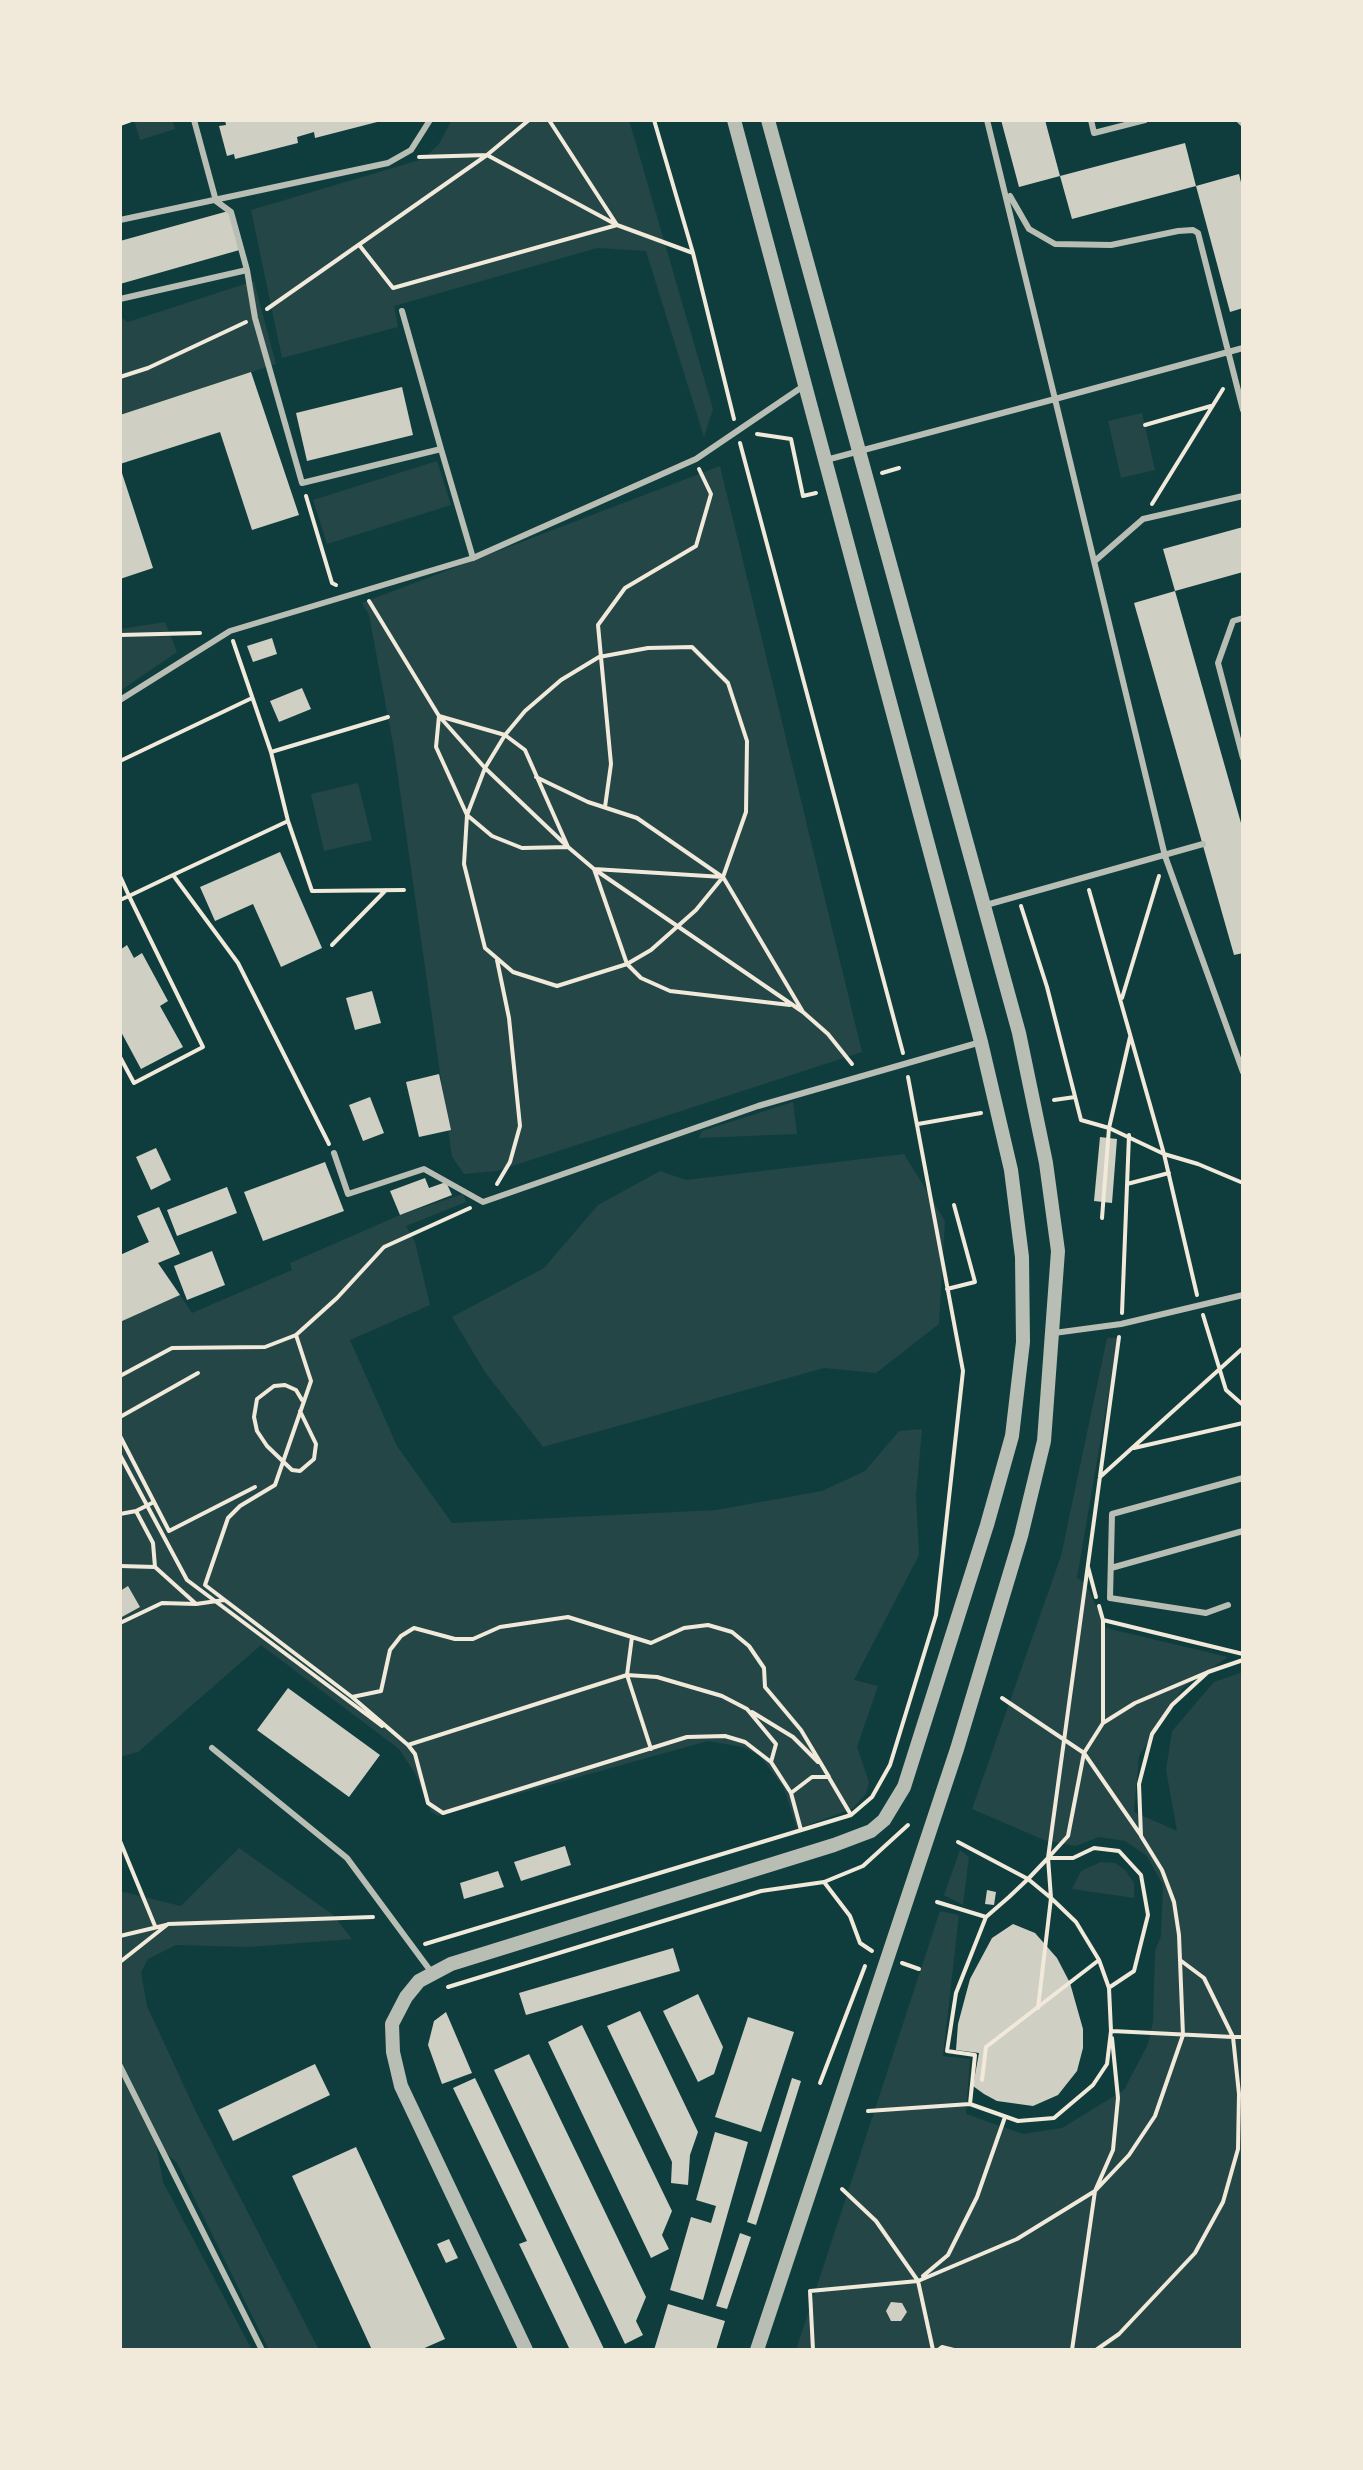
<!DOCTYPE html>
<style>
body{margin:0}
#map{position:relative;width:1363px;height:2470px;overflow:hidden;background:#0f3d3e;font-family:Mulish,sans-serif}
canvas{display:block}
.frame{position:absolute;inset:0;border:122px solid #f1e9da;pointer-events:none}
</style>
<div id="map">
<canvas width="1363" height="2470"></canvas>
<div class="frame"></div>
</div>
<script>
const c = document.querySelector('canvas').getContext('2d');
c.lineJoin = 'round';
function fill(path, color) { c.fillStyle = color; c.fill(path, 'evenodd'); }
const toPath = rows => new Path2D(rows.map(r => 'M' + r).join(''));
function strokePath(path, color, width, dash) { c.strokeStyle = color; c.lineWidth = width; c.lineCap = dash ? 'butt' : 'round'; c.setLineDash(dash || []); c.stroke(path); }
const green = toPath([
 [134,120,172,120,175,129,140,140],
 [452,120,629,120,713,409,704,437,646,251,597,248,394,306,398,327,282,358,251,210,423,159,439,144],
 [254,281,276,364,120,415,120,317,128,322],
 [1142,413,1155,470,1121,478,1108,421],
 [437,461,451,505,327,544,313,500],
 [720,466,862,1052,497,1171,464,1174,452,1157,394,749,369,615,362,603],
 [165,622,177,652,120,691,120,629],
 [358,783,372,840,324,851,311,794],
 [793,1102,797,1134,699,1138,702,1131],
 [904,1154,945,1221,939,1324,876,1373,824,1368,543,1447,485,1372,452,1317,544,1268,598,1205,660,1171,686,1180],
 [463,1194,466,1202,406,1226,415,1242,430,1305,350,1340,397,1446,452,1523,716,1510,822,1491,865,1471,899,1431,922,1429,916,1496,919,1555,854,1680,878,1686,857,1747,869,1782,866,1794,852,1809,797,1829,784,1788,760,1756,743,1747,708,1741,438,1816,431,1812,415,1773,399,1749,261,1645,138,1752,120,1757,120,1322,180,1295,192,1313,292,1270,290,1263,400,1215],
 [1107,1338,1118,1338,1077,1578,1086,1584,1106,1628,1228,1657,1183,1688,1139,1756,1134,1812,1177,1831,1166,1770,1172,1731,1214,1682,1243,1672,1243,2350,796,2350,940,1911,959,1915,943,2056,970,2059,966,2114,1023,2134,1062,2128,1124,2090,1148,2044,1153,2022,1155,1951,1161,1936,1163,1885,1147,1856,1125,1841,1099,1837,1076,1846,1044,1840,972,1809,1061,1556],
 [239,1848,332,1914,352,1939,249,1947,176,1945,148,1959,141,1972,147,2006,197,2114,319,2350,269,2350,177,2163,156,2144,163,2182,252,2350,120,2350,120,1891,181,1906],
 [960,1850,969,1857,963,1905,944,1895],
 [1101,1862,1115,1863,1126,1871,1134,1883,1134,1898,1072,1889,1081,1871]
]);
const building = toPath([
 [225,120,381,120,381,121,315,138,314,132,297,137,298,143,235,159,234,154,227,156,219,126,226,125],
 [1001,120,1045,120,1060,176,1019,187],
 [1185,143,1196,186,1072,219,1060,176],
 [1239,174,1243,191,1243,308,1230,312,1196,186],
 [232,210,243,249,120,284,120,241],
 [251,372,299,515,252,530,220,432,120,464,120,415],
 [402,387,413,435,307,461,296,413],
 [120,467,153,568,120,579],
 [1243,527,1243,572,1175,591,1243,830,1243,953,1234,955,1134,603,1175,591,1163,549],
 [272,638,277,654,253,662,247,646],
 [302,688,311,709,279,722,270,701],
 [280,852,322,948,281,967,253,904,215,921,200,887],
 [127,945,134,958,142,953,168,1001,160,1006,183,1047,141,1069,120,1030,120,950],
 [372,991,381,1023,355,1030,346,998],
 [439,1074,451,1130,419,1137,406,1082],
 [370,1097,384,1133,363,1141,349,1105],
 [1100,1137,1117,1139,1112,1203,1094,1201],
 [156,1148,171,1180,151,1190,136,1157],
 [325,1162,344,1211,263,1241,244,1192],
 [425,1178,429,1188,446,1182,452,1195,400,1215,390,1191],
 [227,1187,237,1213,177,1236,167,1210],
 [159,1207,180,1254,158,1263,180,1295,120,1322,120,1255,149,1242,137,1216],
 [212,1251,225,1285,187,1300,174,1266],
 [128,1586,140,1607,120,1618,120,1591],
 [288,1688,380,1755,349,1797,257,1730],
 [565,1846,571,1865,521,1881,514,1862],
 [498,1871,504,1887,464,1899,460,1883],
 [987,1890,996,1892,994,1905,985,1904],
 [1013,1924,1035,1933,1057,1958,1070,1983,1083,2029,1083,2048,1077,2071,1058,2095,1033,2106,997,2101,984,2094,973,2086,979,2053,956,2050,958,2024,970,1979,992,1938],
 [673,1948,680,1971,526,2015,519,1993],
 [698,1994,723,2047,714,2074,698,2082,663,2011],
 [640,2011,698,2132,690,2155,688,2185,671,2183,672,2162,607,2026],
 [446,2012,472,2073,442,2084,428,2045,434,2021],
 [748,2017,794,2032,761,2132,715,2117],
 [582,2025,672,2211,662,2235,669,2249,651,2258,548,2042],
 [529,2054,646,2297,636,2321,643,2335,625,2344,494,2070],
 [315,2064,330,2095,233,2141,218,2110],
 [475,2078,604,2349,603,2350,570,2350,519,2244,527,2241,453,2088],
 [792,2078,801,2081,756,2225,747,2222],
 [715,2132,748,2142,703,2300,670,2290,691,2217,711,2223,716,2206,696,2200],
 [356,2147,445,2339,420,2350,372,2350,292,2176],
 [740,2233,751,2237,727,2309,716,2306],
 [449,2239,458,2258,446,2263,437,2244],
 [891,2302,902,2303,907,2312,901,2321,891,2321,886,2311],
 [668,2304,725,2321,716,2350,654,2350]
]);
const path = toPath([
 [654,120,693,253,734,419],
 [120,124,131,120],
 [419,157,487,155,617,225,693,253],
 [360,246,393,288,617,225,549,120],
 [267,309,487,155,529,120],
 [120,377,148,368,246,322],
 [1145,425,1211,406],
 [757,434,791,439,803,496,816,493],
 [740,443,903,1053],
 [882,473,899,468],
 [306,496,332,583,336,585],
 [1152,504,1223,389],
 [369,601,439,716,485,768,568,847,594,869,803,1012,828,1034,852,1064],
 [120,635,200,633],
 [233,641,271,752,288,821,173,875,238,963,329,1144],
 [439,716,505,735,525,750,568,847,522,848,492,836,467,815,436,747,439,716],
 [271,752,388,717],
 [120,761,252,698],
 [536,777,588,802,637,818,721,876],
 [605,807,611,764,598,625,625,588,696,546,711,494,699,469],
 [288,821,312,891,404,890],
 [120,876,129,896,173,875],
 [723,877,696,910,651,950,627,964,557,986,513,972,485,948,464,864,467,815,485,768,505,735,525,711,561,680,599,657,648,648,692,647,728,683,747,741,746,812,723,877,803,1012],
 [723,877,594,869,627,964,641,978,670,991,790,1005],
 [1089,890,1164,1154,1197,1295],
 [120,900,129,896,203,1047,134,1083,120,1057],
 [1021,906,1047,987,1081,1120,1109,1128,1102,1218],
 [332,945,386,890],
 [497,960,509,1018,520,1126,510,1162,497,1184],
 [1122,998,1159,876],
 [1130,1037,1109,1128,1164,1154,1198,1164,1243,1183],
 [1054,1100,1075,1097],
 [918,1124,981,1113],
 [1127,1184,1169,1173],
 [947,1289,975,1282,954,1205],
 [1122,1313,1129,1135],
 [1203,1315,1226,1390,1243,1405],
 [296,1335,311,1381,275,1485,240,1506,228,1518,205,1585,352,1697],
 [1119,1337,1048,1858,1051,1898,1076,1922,1099,1960,1109,1988,1111,2031,1107,2064,1093,2085,1054,2118,1018,2121,970,2104,975,2055,947,2051,956,1993,986,1917,1009,1897,1028,1879,1048,1858,1068,1836,1084,1753,1103,1723,1135,1703,1208,1672],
 [120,1376,172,1348,265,1347,296,1335,337,1298,384,1247,470,1208],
 [300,1411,316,1444,314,1459,300,1471,292,1470,267,1446,257,1431,254,1417,257,1399,274,1386,285,1385,296,1390,302,1400],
 [120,1417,198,1373],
 [120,1436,169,1531,255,1487],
 [1134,1448,1243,1423],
 [120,1455,187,1580,382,1726],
 [1100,1477,1243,1348],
 [136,1511,154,1502],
 [120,1514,136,1511,153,1543,155,1567,120,1566],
 [155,1567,195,1603],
 [1088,1567,1096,1597],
 [1099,1606,1103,1620,1103,1723],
 [1103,1620,1243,1654],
 [120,1623,162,1603,196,1604,224,1600],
 [632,1637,627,1675,651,1749],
 [1002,1698,1084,1753,1140,1834],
 [752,1712,793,1737,818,1762],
 [408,1745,415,1754,428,1803,443,1813,687,1737,725,1736,745,1742,771,1762,791,1793,801,1830],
 [771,1762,776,1744,747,1709,722,1696,657,1677,627,1675,408,1745,352,1697,381,1691,390,1650,401,1636,414,1628,455,1639,473,1639,500,1627,568,1617,651,1643,684,1628,708,1625,732,1632,749,1646,764,1668,765,1687,801,1730,829,1777,812,1777,791,1793],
 [828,1776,851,1815],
 [120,1841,155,1926],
 [958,1842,1028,1879,1051,1898,1038,2008],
 [1048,1858,1073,1858,1094,1848,1119,1851,1141,1875,1148,1915,1134,1971,1110,1987],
 [824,1882,850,1916,860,1943,872,1951],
 [937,1902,986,1917],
 [120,1936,166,1925],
 [425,1944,851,1815,872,1797,890,1765,936,1615,963,1371,908,1077],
 [1180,1960,1204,1978,1233,2037,1243,2037],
 [120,1962,168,1924,373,1917],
 [902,1963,919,1969],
 [448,1987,761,1891,824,1882,863,1866,908,1825],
 [982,2080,986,2047,1099,1960],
 [820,2083,865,1966],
 [868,2111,970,2104],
 [842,2189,876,2221,918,2281,933,2350],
 [923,2276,948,2255,977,2197,1005,2117],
 [813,2350,810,2291,918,2281,1017,2239,1095,2191,1129,2155,1155,2116,1183,2035,1179,1935,1174,1902,1162,1870,1141,1836,1139,1784,1152,1734,1172,1705,1208,1672,1243,1660],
 [938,2350,942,2347,954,2350],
 [1072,2350,1095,2191,1113,2150,1118,2098,1112,2038],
 [1096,2350,1119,2334,1195,2253,1223,2202,1238,2149,1239,2094,1233,2037,1112,2031]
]);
const service = toPath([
 [194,120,216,201,231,212,247,270,255,318,302,483,441,449,473,558],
 [987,120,1055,399,1243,348],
 [1091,120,1094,133,1145,120],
 [1239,120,1243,124],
 [1010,196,1029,229,1055,244,1111,245,1178,231,1193,230,1198,233,1243,410],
 [120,220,388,163,411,150,430,120],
 [120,299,247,270],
 [402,311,441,449],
 [826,460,1055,399,1165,856,1243,1072],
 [1096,560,1143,519,1243,496],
 [1243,618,1233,621,1218,663,1243,758],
 [120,700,230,631,473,558,696,459,805,385],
 [986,905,1203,844],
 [334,1153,348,1194,424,1169,483,1202,758,1106,981,1042],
 [1054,1333,1121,1324,1243,1295],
 [1111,1568,1243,1531],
 [1228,1605,1206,1613,1110,1598,1112,1514,1243,1478],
 [212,1748,347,1858,432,1973],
 [120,2066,262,2350]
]);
const tertiary = toPath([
 [526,2350,401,2086,393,2052,392,2024,406,1997,419,1981,451,1964,834,1845,871,1831,884,1820,904,1787,987,1525,1012,1436,1023,1342,1022,1257,1011,1170,981,1042,734,120],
 [757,2350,957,1749,1021,1536,1044,1441,1058,1251,1046,1163,1019,1033,768,120]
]);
fill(green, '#244646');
fill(building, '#cfcfc3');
strokePath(path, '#f1e9da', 4);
strokePath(service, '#b8beb3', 6);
strokePath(tertiary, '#b8beb3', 14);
</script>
